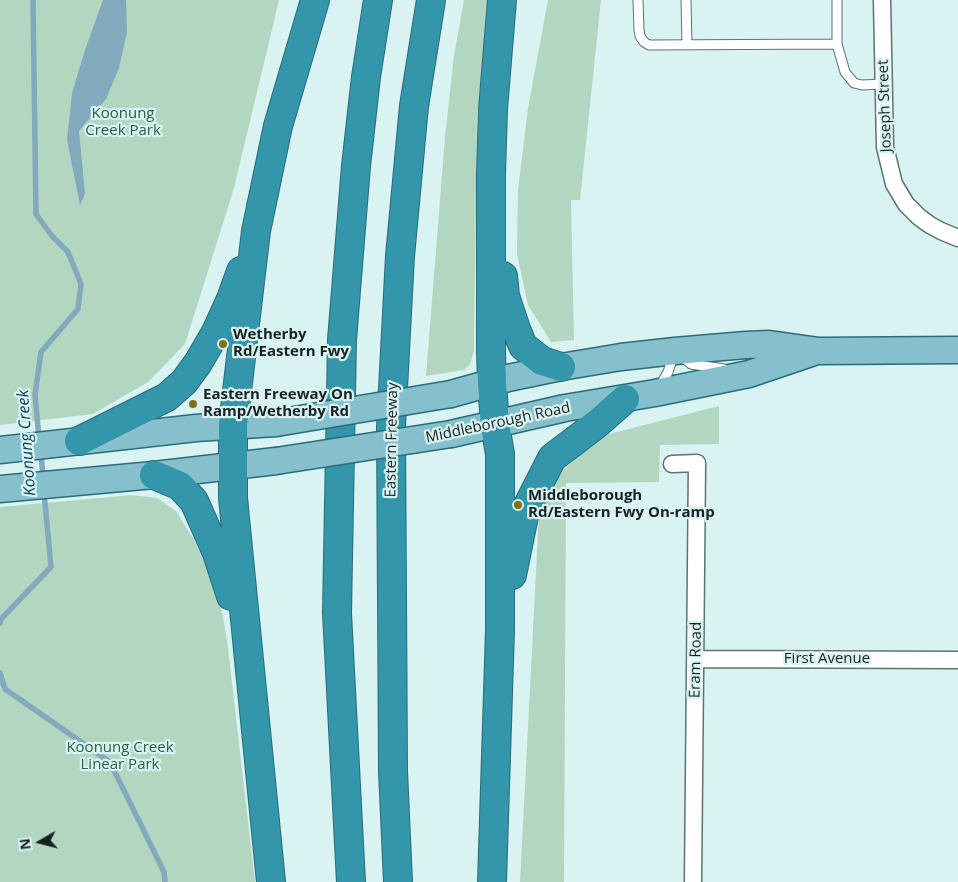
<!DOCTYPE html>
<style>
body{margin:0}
#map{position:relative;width:958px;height:882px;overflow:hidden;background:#d9f2f2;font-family:"Open Sans",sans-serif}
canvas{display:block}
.north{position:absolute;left:15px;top:817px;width:50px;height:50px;-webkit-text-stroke:4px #d9f2f2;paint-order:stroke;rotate:262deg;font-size:14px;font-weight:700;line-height:20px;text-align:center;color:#172121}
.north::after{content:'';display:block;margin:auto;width:18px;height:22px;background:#172121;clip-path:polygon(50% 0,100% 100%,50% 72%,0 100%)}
</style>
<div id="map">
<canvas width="958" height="882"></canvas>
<div class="north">N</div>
</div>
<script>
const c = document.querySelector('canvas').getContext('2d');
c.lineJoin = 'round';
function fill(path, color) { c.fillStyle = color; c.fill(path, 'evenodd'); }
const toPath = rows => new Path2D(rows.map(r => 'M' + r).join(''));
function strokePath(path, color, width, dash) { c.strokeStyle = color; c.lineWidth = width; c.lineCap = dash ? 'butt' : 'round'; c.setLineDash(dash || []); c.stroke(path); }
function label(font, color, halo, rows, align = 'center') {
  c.font = font + ' "Open Sans",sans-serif'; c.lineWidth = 4.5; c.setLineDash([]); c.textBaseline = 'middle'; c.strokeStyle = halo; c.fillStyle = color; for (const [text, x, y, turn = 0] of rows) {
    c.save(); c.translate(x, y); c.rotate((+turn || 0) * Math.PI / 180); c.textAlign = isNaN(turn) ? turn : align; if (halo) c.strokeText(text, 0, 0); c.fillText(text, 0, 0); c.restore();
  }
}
const green = toPath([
 [0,0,279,0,234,188,185,344,148,382,93,414,0,425],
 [464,0,490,0,477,115,474,351,470,364,464,370,426,376,445,137,454,56],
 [548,0,601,0,580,200,571,200,574,340,551,342,528,305,517,254,518,190,528,108],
 [719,406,719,444,660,445,659,482,566,483,564,882,520,882,539,514,556,478,580,454,609,434],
 [132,495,157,498,176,511,194,540,218,590,227,640,255,882,0,882,0,507]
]);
const water = toPath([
 [103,0,126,0,127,32,119,68,106,99,79,131,85,194,80,205,67,140,72,93,85,50]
]);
const stream = toPath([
 [33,0,36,214,52,236,68,252,81,284,78,309,41,352,35,395,39,438],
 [41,453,43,478],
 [0,623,1,619,51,567,44,492],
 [0,673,5,689,110,762,164,872,165,882]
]);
const service = toPath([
 [638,0,639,30,640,36,644,42,649,45,837,44],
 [686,0,687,45],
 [837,0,837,44,845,72,854,83,862,85,884,84],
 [659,388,668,372,675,351,691,364,724,369]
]);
const minor = toPath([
 [882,0,885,147,894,184,906,204,919,217,930,225,941,231,958,238],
 [672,464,697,463,693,882],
 [696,659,958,660]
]);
const primary = toPath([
 [451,394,508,378,561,367,621,357,675,351,746,345,769,344,819,351,958,350],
 [451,434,565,408,655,393,749,374,814,352],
 [0,450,196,428,276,423],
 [0,489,154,475,276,461]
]);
const motorway = toPath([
 [503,276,505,296,516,329,523,346,542,361,561,367],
 [79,441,167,397,184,382,198,363,216,332,231,299,241,271],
 [154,475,180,486,194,501,217,553,231,596],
 [512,575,525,511,552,458,598,423,625,399],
 [271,882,233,498,233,425,256,231,278,126,315,0],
 [351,882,337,613,342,340,356,166,366,77,378,0],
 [398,882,393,771,391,427,400,256,414,106,431,0],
 [492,882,500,630,500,454,495,425,492,383,491,352,491,173,493,109,502,0]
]);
const primaryBridge = toPath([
 [276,423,451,394],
 [276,461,451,434]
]);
const markers = [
 [223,344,5,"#7e7417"],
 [193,404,5,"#7e7417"],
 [518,505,5,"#7e7417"]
];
const streetNames = [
 ["Joseph Street",885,106,-92],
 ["Middleborough Road",498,423,-12],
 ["Eastern Freeway",392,440,-89],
 ["First Avenue",827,659],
 ["Eram Road",696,660,-89]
];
const parkNames = [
 ["Koonung",123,114],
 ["Creek Park",123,131],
 ["Koonung Creek",120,748],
 ["Linear Park",120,765]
];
const poiNames = [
 ["Wetherby",233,335],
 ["Rd/Eastern Fwy",233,352],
 ["Eastern Freeway On",203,395],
 ["Ramp/Wetherby Rd",203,412],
 ["Middleborough",528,496],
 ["Rd/Eastern Fwy On-ramp",528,513]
];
const waterNames = [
 ["Koonung Creek",27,443,-94]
];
fill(green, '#b3d6c0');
fill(water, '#83a9bd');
strokePath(stream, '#83a9bd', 5.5);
strokePath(service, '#5c7372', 11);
strokePath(minor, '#5c7372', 19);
strokePath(primary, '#296d7a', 29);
strokePath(motorway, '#296d7a', 30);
strokePath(service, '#fff', 9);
strokePath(minor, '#fff', 16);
strokePath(primary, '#85c0cc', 26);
strokePath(motorway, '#3396aa', 28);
strokePath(primaryBridge, '#296d7a', 29, []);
strokePath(primaryBridge, '#85c0cc', 26);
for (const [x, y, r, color] of markers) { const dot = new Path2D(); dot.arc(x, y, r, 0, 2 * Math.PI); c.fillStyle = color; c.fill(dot); strokePath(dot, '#d9f2f2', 2); }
label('15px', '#172121', '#d9f2f2', streetNames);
label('15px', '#286445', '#d9f2f2', parkNames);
label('bold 15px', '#172121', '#d9f2f2', poiNames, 'left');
label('italic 16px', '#053b51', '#d9f2f2', waterNames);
</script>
